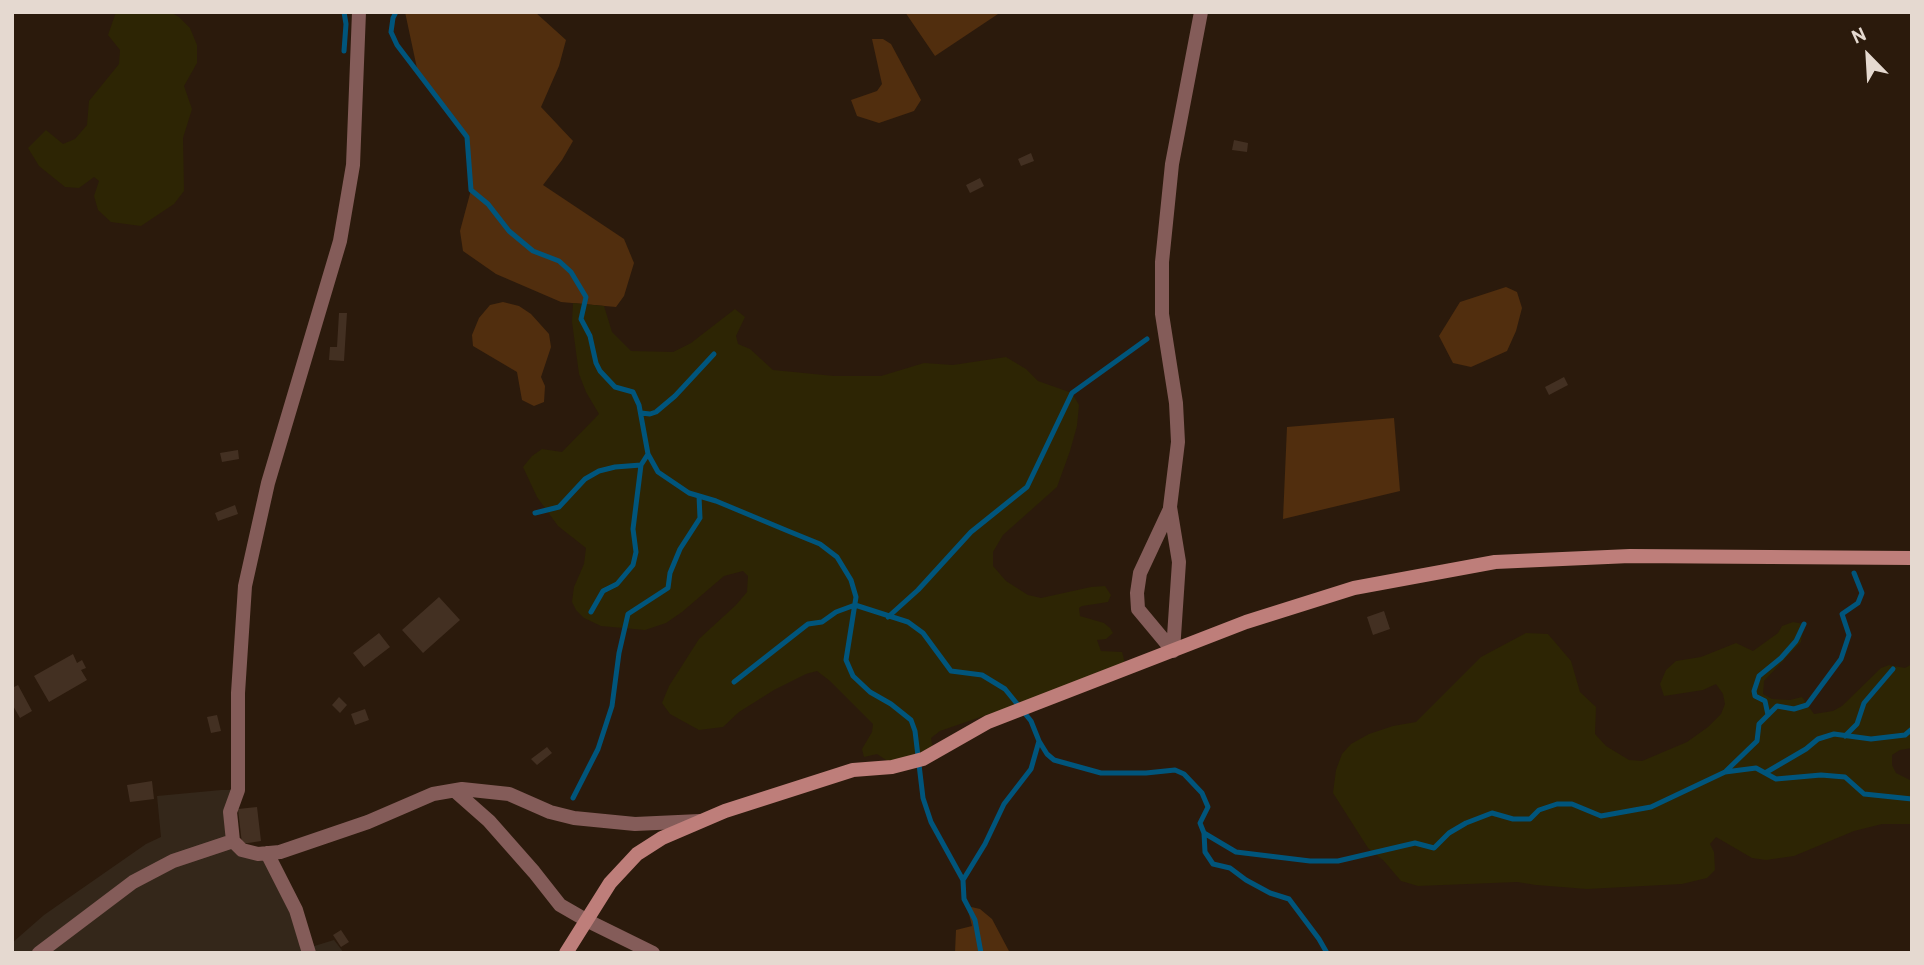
<!DOCTYPE html>
<style>
body{margin:0}
#map{position:relative;width:1924px;height:965px;overflow:hidden;background:#2b1a0c;font-family:Overpass,sans-serif}
canvas{display:block}
.frame{position:absolute;inset:0;border:14px solid #e5d9d0;pointer-events:none}
.north{position:absolute;left:1833px;top:21px;width:70px;height:70px;-webkit-text-stroke:5px #2b1a0c;paint-order:stroke;rotate:336deg;font-size:19px;font-weight:700;line-height:28px;text-align:center;color:#e5d9d0}
.north::after{content:'';display:block;margin:auto;width:24px;height:32px;background:#e5d9d0;clip-path:polygon(50% 0,100% 100%,50% 72%,0 100%)}
</style>
<div id="map">
<canvas width="1924" height="965"></canvas>
<div class="frame"></div>
<div class="north">N</div>
</div>
<script>
const c = document.querySelector('canvas').getContext('2d');
c.lineJoin = 'round';
function fill(path, color) { c.fillStyle = color; c.fill(path, 'evenodd'); }
const toPath = rows => new Path2D(rows.map(r => 'M' + r).join(''));
function strokePath(path, color, width, dash) { c.strokeStyle = color; c.lineWidth = width; c.lineCap = dash ? 'butt' : 'round'; c.setLineDash(dash || []); c.stroke(path); }
const commercial = toPath([
 [221,790,238,790,233,841,267,853,308,948,334,940,344,953,12,953,12,943,44,915,146,844,161,837,157,796]
]);
const green = toPath([
 [405,12,535,12,566,40,559,66,541,107,573,141,562,160,543,185,624,239,634,263,624,296,616,307,561,302,496,274,463,251,460,231,471,190,467,137,418,73],
 [905,12,1001,12,935,56],
 [872,39,883,39,891,44,921,100,914,111,879,123,857,116,851,100,877,91,882,84],
 [1506,287,1517,292,1522,308,1516,331,1507,351,1471,367,1453,363,1439,336,1460,302],
 [503,302,519,306,531,314,549,334,551,347,541,377,545,386,544,402,534,406,522,400,517,372,473,346,472,335,479,318,490,305],
 [1394,418,1400,491,1283,519,1287,427],
 [967,906,980,909,992,919,1010,953,955,953,956,930,972,926]
]);
const sand = toPath([
 [116,12,170,12,179,17,190,28,197,45,197,63,184,86,192,109,183,138,184,191,174,204,141,226,111,222,98,210,94,196,99,181,94,177,79,188,65,187,39,166,28,148,46,130,63,144,75,139,87,125,89,101,119,64,120,50,108,35],
 [573,303,604,306,612,332,631,351,673,352,691,343,735,309,745,317,736,336,738,344,750,349,773,370,834,376,881,376,924,363,953,365,1006,357,1026,369,1038,381,1072,393,1079,405,1077,426,1070,451,1057,487,1003,535,993,552,993,566,1006,581,1028,595,1041,598,1091,587,1105,586,1111,595,1108,602,1082,606,1079,608,1080,616,1104,623,1110,628,1113,633,1106,639,1097,640,1101,651,1122,652,1125,663,998,715,995,712,940,731,931,738,933,749,889,762,877,754,864,757,862,749,872,732,873,724,830,681,817,671,806,674,774,690,739,712,723,727,699,730,670,714,662,703,669,686,699,639,736,605,747,592,748,576,743,571,724,576,682,612,666,623,645,630,601,626,584,618,576,610,572,602,574,587,584,564,586,548,558,526,537,497,523,467,532,456,542,449,562,452,599,414,586,392,579,374,572,322],
 [1793,622,1804,624,1801,642,1764,681,1763,694,1772,699,1790,700,1802,697,1814,714,1833,711,1842,706,1881,668,1889,665,1905,668,1912,664,1912,748,1900,750,1892,755,1892,765,1896,773,1912,781,1912,824,1882,824,1854,831,1794,856,1766,860,1752,858,1716,837,1710,844,1714,852,1715,870,1707,878,1682,884,1587,889,1536,885,1517,882,1418,886,1401,881,1384,861,1368,848,1333,793,1336,770,1342,754,1351,744,1369,734,1393,726,1416,722,1481,657,1526,633,1548,634,1571,661,1580,692,1596,707,1595,734,1606,746,1629,760,1642,761,1687,742,1708,727,1721,714,1725,704,1723,694,1716,684,1703,690,1664,696,1660,684,1666,670,1676,661,1701,657,1736,643,1753,651,1778,633,1782,626]
]);
const stream = toPath([
 [344,12,346,24,344,51],
 [396,12,393,18,391,32,397,45,467,137,471,190,488,204,509,231,533,251,559,261,571,272,586,297,581,319,590,336,596,363,600,371,615,387,633,392,639,405,648,454,658,472,689,493,716,501,788,531,820,544,837,557,851,580,856,597,846,660,853,676,870,692,891,704,911,720,915,731,923,798,931,822,963,880],
 [641,413,650,414,656,412,675,396,714,354],
 [535,513,559,507,585,479,599,471,615,467,641,465],
 [591,612,603,591,617,584,633,565,636,552,633,529,641,465,648,454],
 [888,617,918,590,971,532,1027,487,1072,393,1147,339],
 [734,682,808,624,822,622,836,612,855,605,908,622,923,633,951,671,982,675,1005,689,1031,721,1039,741,1031,769,1004,804,985,844,963,880,964,899,975,920,981,953],
 [1768,715,1765,701,1755,696,1754,691,1759,676,1781,658,1796,641,1804,624],
 [1845,736,1857,724,1864,703,1893,669],
 [1039,741,1047,754,1054,760,1101,773,1146,773,1175,770,1184,774,1202,793,1208,807,1200,823,1204,833,1205,852,1213,864,1230,868,1246,880,1270,893,1289,899,1319,939,1327,953],
 [1726,771,1757,741,1759,724,1777,706,1794,709,1807,705,1841,659,1849,635,1842,614,1858,603,1862,593,1854,573],
 [1765,773,1806,749,1818,739,1834,734,1871,739,1905,735,1912,729],
 [573,798,598,749,612,706,619,653,628,614,668,588,670,573,680,549,700,518,699,496],
 [1204,833,1236,852,1310,861,1338,861,1415,843,1434,848,1449,833,1466,823,1492,813,1513,819,1530,819,1539,810,1557,804,1572,804,1601,816,1651,807,1725,772,1756,768,1776,779,1821,775,1845,777,1864,794,1912,799]
]);
const building = toPath([
 [1234,140,1248,143,1247,152,1232,150],
 [1031,153,1034,161,1021,166,1018,159],
 [980,178,984,186,970,193,966,185],
 [339,313,347,313,344,361,329,360,330,347,337,347],
 [1564,377,1568,385,1549,395,1545,387],
 [238,450,239,459,222,462,220,453],
 [235,505,238,514,218,521,215,513],
 [439,597,460,620,423,653,402,630],
 [1384,611,1390,629,1373,635,1367,617],
 [379,633,390,647,364,667,353,653],
 [73,654,77,663,82,660,86,668,81,670,87,680,49,702,34,676],
 [18,685,32,711,20,718,12,704,12,688],
 [339,697,347,705,340,713,332,705],
 [365,709,369,720,355,725,351,714],
 [217,715,221,731,211,733,207,717],
 [547,747,552,753,537,765,531,759],
 [152,781,154,799,130,802,127,785],
 [257,807,261,841,242,844,238,809],
 [341,930,349,942,341,947,333,935]
]);
const street = toPath([
 [359,12,353,165,340,241,268,483,245,586,238,693,238,790,230,812,233,841,242,850,258,854,280,852,368,822,433,794,462,789,509,794,550,812,574,818,635,824,700,821],
 [1169,511,1140,573,1137,593,1138,609,1173,651],
 [1173,651,1179,562,1170,507,1178,442,1176,403,1162,314,1162,262,1172,164,1201,12],
 [455,791,489,821,534,872,560,905,586,920,653,953],
 [267,853,296,910,309,953],
 [39,953,133,882,173,861,233,841]
]);
const secondary = toPath([
 [566,953,610,883,637,854,662,838,725,811,853,770,892,767,923,759,988,722,1246,622,1354,588,1495,562,1630,556,1912,558]
]);
fill(commercial, '#34271a');
fill(green, '#512e0e');
fill(sand, '#2d2504');
strokePath(stream, '#00557c', 5);
fill(building, '#433022');
strokePath(street, '#845c59', 14);
strokePath(secondary, '#be7e7a', 14);
</script>
